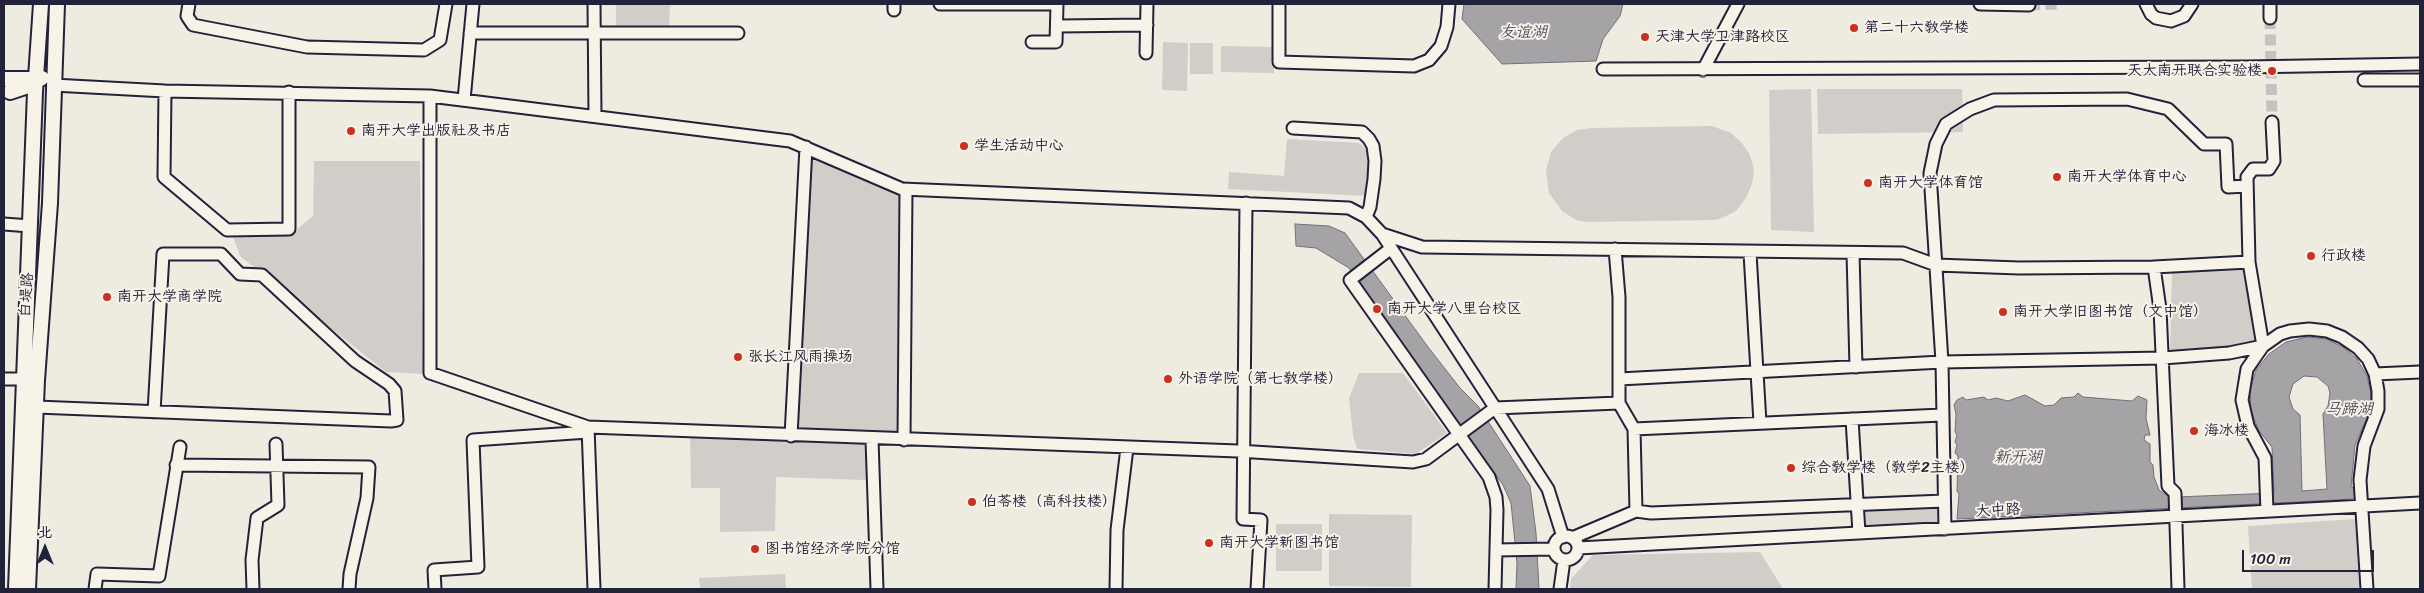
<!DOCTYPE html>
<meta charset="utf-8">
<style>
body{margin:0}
#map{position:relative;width:2424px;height:593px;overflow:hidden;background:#eeebe1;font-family:Sriracha,"LXGW WenKai TC",sans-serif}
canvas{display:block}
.frame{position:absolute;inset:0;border:5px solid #22223b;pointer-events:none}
.north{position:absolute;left:20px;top:523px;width:50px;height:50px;-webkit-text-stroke:4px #f7f3e8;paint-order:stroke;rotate:0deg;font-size:14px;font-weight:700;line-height:20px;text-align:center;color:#22223b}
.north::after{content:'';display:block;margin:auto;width:18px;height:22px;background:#22223b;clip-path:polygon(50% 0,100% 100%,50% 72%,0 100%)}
.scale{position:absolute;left:2242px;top:550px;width:132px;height:22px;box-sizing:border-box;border:2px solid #22223b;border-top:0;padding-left:6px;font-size:15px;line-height:18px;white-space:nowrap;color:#22223b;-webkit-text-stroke:4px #f7f3e8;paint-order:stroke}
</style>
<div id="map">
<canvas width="2424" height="593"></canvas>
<div class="frame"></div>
<div class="north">北</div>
<div class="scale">100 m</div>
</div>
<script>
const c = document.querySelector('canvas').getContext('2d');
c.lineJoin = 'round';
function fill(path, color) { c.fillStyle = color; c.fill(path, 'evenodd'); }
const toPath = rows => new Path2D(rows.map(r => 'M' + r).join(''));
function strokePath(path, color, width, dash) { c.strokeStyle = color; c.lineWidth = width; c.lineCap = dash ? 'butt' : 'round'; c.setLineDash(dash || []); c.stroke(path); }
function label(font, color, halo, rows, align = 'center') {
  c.font = font + ' Sriracha,"LXGW WenKai TC",sans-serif'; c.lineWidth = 4; c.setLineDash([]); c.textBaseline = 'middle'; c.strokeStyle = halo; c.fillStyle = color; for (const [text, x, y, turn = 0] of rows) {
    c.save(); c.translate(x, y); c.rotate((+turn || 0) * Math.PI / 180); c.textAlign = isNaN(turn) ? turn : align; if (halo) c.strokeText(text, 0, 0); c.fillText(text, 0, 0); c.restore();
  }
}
const green = toPath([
 [616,4,670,4,669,27,616,26],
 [1163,42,1188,43,1187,91,1162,90],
 [1190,43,1213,43,1213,74,1190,74],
 [1221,46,1274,47,1274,73,1221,72],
 [1811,89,1814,232,1771,230,1769,90],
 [1817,89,1962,89,1963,132,1818,134],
 [1712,126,1731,133,1742,143,1750,155,1754,170,1752,184,1746,198,1736,211,1722,218,1714,220,1588,222,1576,220,1562,211,1549,193,1546,170,1551,152,1563,138,1577,130,1592,128],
 [1287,139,1359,143,1364,147,1371,160,1368,196,1228,189,1229,172,1284,176],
 [809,154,902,192,898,433,793,429],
 [314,161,420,161,423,374,386,372,240,256,232,234,294,232,313,216],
 [2247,268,2260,343,2230,350,2170,352,2172,269],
 [1359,373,1403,373,1447,433,1416,454,1357,449,1353,435,1349,398],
 [690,431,866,437,866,480,776,477,775,531,720,532,720,488,691,488],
 [1937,505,1937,522,1866,526,1865,508],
 [1329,514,1412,515,1411,587,1329,586],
 [2355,519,2359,589,2252,589,2248,526],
 [1276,524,1322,524,1322,571,1276,571],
 [1760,552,1783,589,1570,589,1571,579,1593,555],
 [785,574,786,589,700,589,699,578]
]);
const water = toPath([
 [1464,4,1623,4,1620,16,1603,39,1596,61,1502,64,1462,19,1464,4],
 [1295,224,1329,226,1345,233,1428,347,1460,388,1478,406,1530,486,1536,533,1539,589,1516,589,1517,563,1511,503,1503,485,1349,268,1316,248,1296,246,1295,224],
 [2307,337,2326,339,2343,347,2357,359,2367,376,2371,394,2369,413,2355,445,2351,487,2355,488,2355,499,1957,519,1959,494,1957,491,1958,456,1955,453,1957,445,1955,442,1957,435,1955,432,1956,414,1954,405,1957,400,1963,397,1966,400,1984,397,1988,400,1996,398,2008,401,2025,395,2045,406,2054,405,2061,398,2074,397,2078,393,2083,397,2132,401,2138,396,2147,400,2146,418,2150,435,2145,435,2144,440,2150,444,2150,462,2153,465,2154,477,2159,490,2166,495,2177,497,2274,493,2272,447,2259,431,2251,411,2250,391,2256,370,2269,354,2286,342,2307,337],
 [2304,376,2317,377,2328,386,2330,393,2328,406,2323,414,2327,489,2302,491,2300,415,2293,409,2289,397,2293,384,2304,376]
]);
const minorTunnel = toPath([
 [2029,5,2058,4],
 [2270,18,2272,122]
]);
const minor = toPath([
 [189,4,187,16,193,25,307,47,424,50,440,40,446,4],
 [594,4,595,116],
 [894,4,894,10],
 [940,4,1057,4],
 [1279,4,1279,62,1414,66,1429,60,1441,46,1447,27,1449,4],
 [1980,4,2029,5],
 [2146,4,2151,14,2156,18,2171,21,2184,16,2192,4],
 [2270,4,2270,18],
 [1058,26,1147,25],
 [470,33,738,33],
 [1032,42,1056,42,1057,5],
 [1146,53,1147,4],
 [1603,69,2246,67,2420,64],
 [1703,70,1738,4],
 [2364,80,2420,80],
 [53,85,165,91,430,96,790,141,902,189,1349,208,1366,217,1382,234,1548,489,1563,537],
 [165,91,164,177,227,230,289,229,289,92],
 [430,96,430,373,588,427,1238,451,1413,462,1426,459,1495,408,1619,403,1634,429,1636,511,1572,538],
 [464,100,473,4],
 [1293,128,1362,132,1369,139,1373,146,1375,161,1374,179,1370,207,1366,217],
 [1246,203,1243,519,1261,520,1257,589],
 [4,224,30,226],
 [1382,234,1422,247,1903,253,1936,265,2019,268,2154,267,2249,262,2247,177,2253,169,2269,169,2274,161,2272,122],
 [1390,249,1350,280,1489,477,1496,497,1497,510,1495,589],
 [1615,249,1619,297,1619,403],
 [1750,253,1760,423],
 [1853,253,1856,367],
 [2249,262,2263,346,2280,334,2290,331,2309,329,2327,331,2342,337,2358,348,2368,359,2375,374,2378,391,2378,409,2364,446,2360,480,2367,589],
 [2154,267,2160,309,2168,486,2175,493,2178,589],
 [2263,346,2247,369,2242,400,2248,426,2265,458,2267,511],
 [2375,374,2420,372],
 [4,379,31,379],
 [1619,379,1942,362,2163,358,2229,353,2263,346],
 [36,407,391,421,397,420,395,391,389,384,355,361,262,275,240,274,221,254,163,254,154,412],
 [1852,419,1859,533],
 [588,427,594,589],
 [1634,429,1942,415],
 [791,436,806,147],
 [872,439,877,589],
 [904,440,906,189],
 [176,465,369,467,367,498,350,574,349,589],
 [1636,511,1651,513,1944,501],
 [1945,529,1942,362,1930,173,1936,144,1946,124,1970,109,1994,100,2127,99,2168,109,2204,144,2226,144,2228,187,2247,186],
 '1554 548a12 12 0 1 1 24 0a12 12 0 1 1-24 0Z',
 [1578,548,2420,503],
 [1496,550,1554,549],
 [95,589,97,574,159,576,180,447],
 [253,589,252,560,257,518,278,505,276,444],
 [435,589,434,570,478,567,473,440,588,432],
 [1116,589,1117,530,1127,448],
 [1560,589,1564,560]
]);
const major = toPath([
 [4,79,36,79],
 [10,92,28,86,42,78],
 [16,589,35,92,41,4],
 [28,589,37,380,50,203,57,4]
]);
const markers = [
 [1854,28,5,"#c8321e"],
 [1645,37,5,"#c8321e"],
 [2272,71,5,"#c8321e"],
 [351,131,5,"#c8321e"],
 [964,146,5,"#c8321e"],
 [2057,177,5,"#c8321e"],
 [1868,183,5,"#c8321e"],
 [2311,256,5,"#c8321e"],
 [107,297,5,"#c8321e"],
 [1377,309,5,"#c8321e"],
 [2003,312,5,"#c8321e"],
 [738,357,5,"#c8321e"],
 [1168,379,5,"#c8321e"],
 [2194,431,5,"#c8321e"],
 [1791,468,5,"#c8321e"],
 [972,502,5,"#c8321e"],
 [1209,543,5,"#c8321e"],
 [755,549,5,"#c8321e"]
];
const poiNames = [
 ["第二十六教学楼",1864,28],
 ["天津大学卫津路校区",1655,37],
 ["天大南开联合实验楼",2262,71,"right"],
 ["南开大学出版社及书店",361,131],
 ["学生活动中心",974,146],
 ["南开大学体育中心",2067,177],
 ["南开大学体育馆",1878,183],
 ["行政楼",2321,256],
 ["南开大学商学院",117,297],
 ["南开大学八里台校区",1387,309],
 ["南开大学旧图书馆（文中馆）",2013,312],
 ["张长江风雨操场",748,357],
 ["外语学院（第七教学楼）",1178,379],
 ["海冰楼",2204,431],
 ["综合教学楼（教学2主楼）",1801,468],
 ["伯苓楼（高科技楼）",982,502],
 ["南开大学新图书馆",1219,543],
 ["图书馆经济学院分馆",765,549]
];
const streetNames = [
 ["白堤路",27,295,-86],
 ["大中路",1998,511,-3]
];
const waterNames = [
 ["友谊湖",1523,33],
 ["马蹄湖",2349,410],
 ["新开湖",2018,458]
];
fill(green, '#d1cdc9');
fill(water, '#a6a3a6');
strokePath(water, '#716f7b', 1);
strokePath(minorTunnel, '#c5c3c0', 11, [11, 5.5]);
strokePath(minor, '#22223b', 15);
strokePath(major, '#22223b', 18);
strokePath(minor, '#f7f3e8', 11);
strokePath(major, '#f7f3e8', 14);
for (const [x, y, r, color] of markers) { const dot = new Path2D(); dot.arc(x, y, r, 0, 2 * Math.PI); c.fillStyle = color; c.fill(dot); strokePath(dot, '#f7f3e8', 2); }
label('15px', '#22223b', '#f7f3e8', poiNames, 'left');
label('15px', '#22223b', '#f7f3e8', streetNames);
label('italic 16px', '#504f60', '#f7f3e8', waterNames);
</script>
